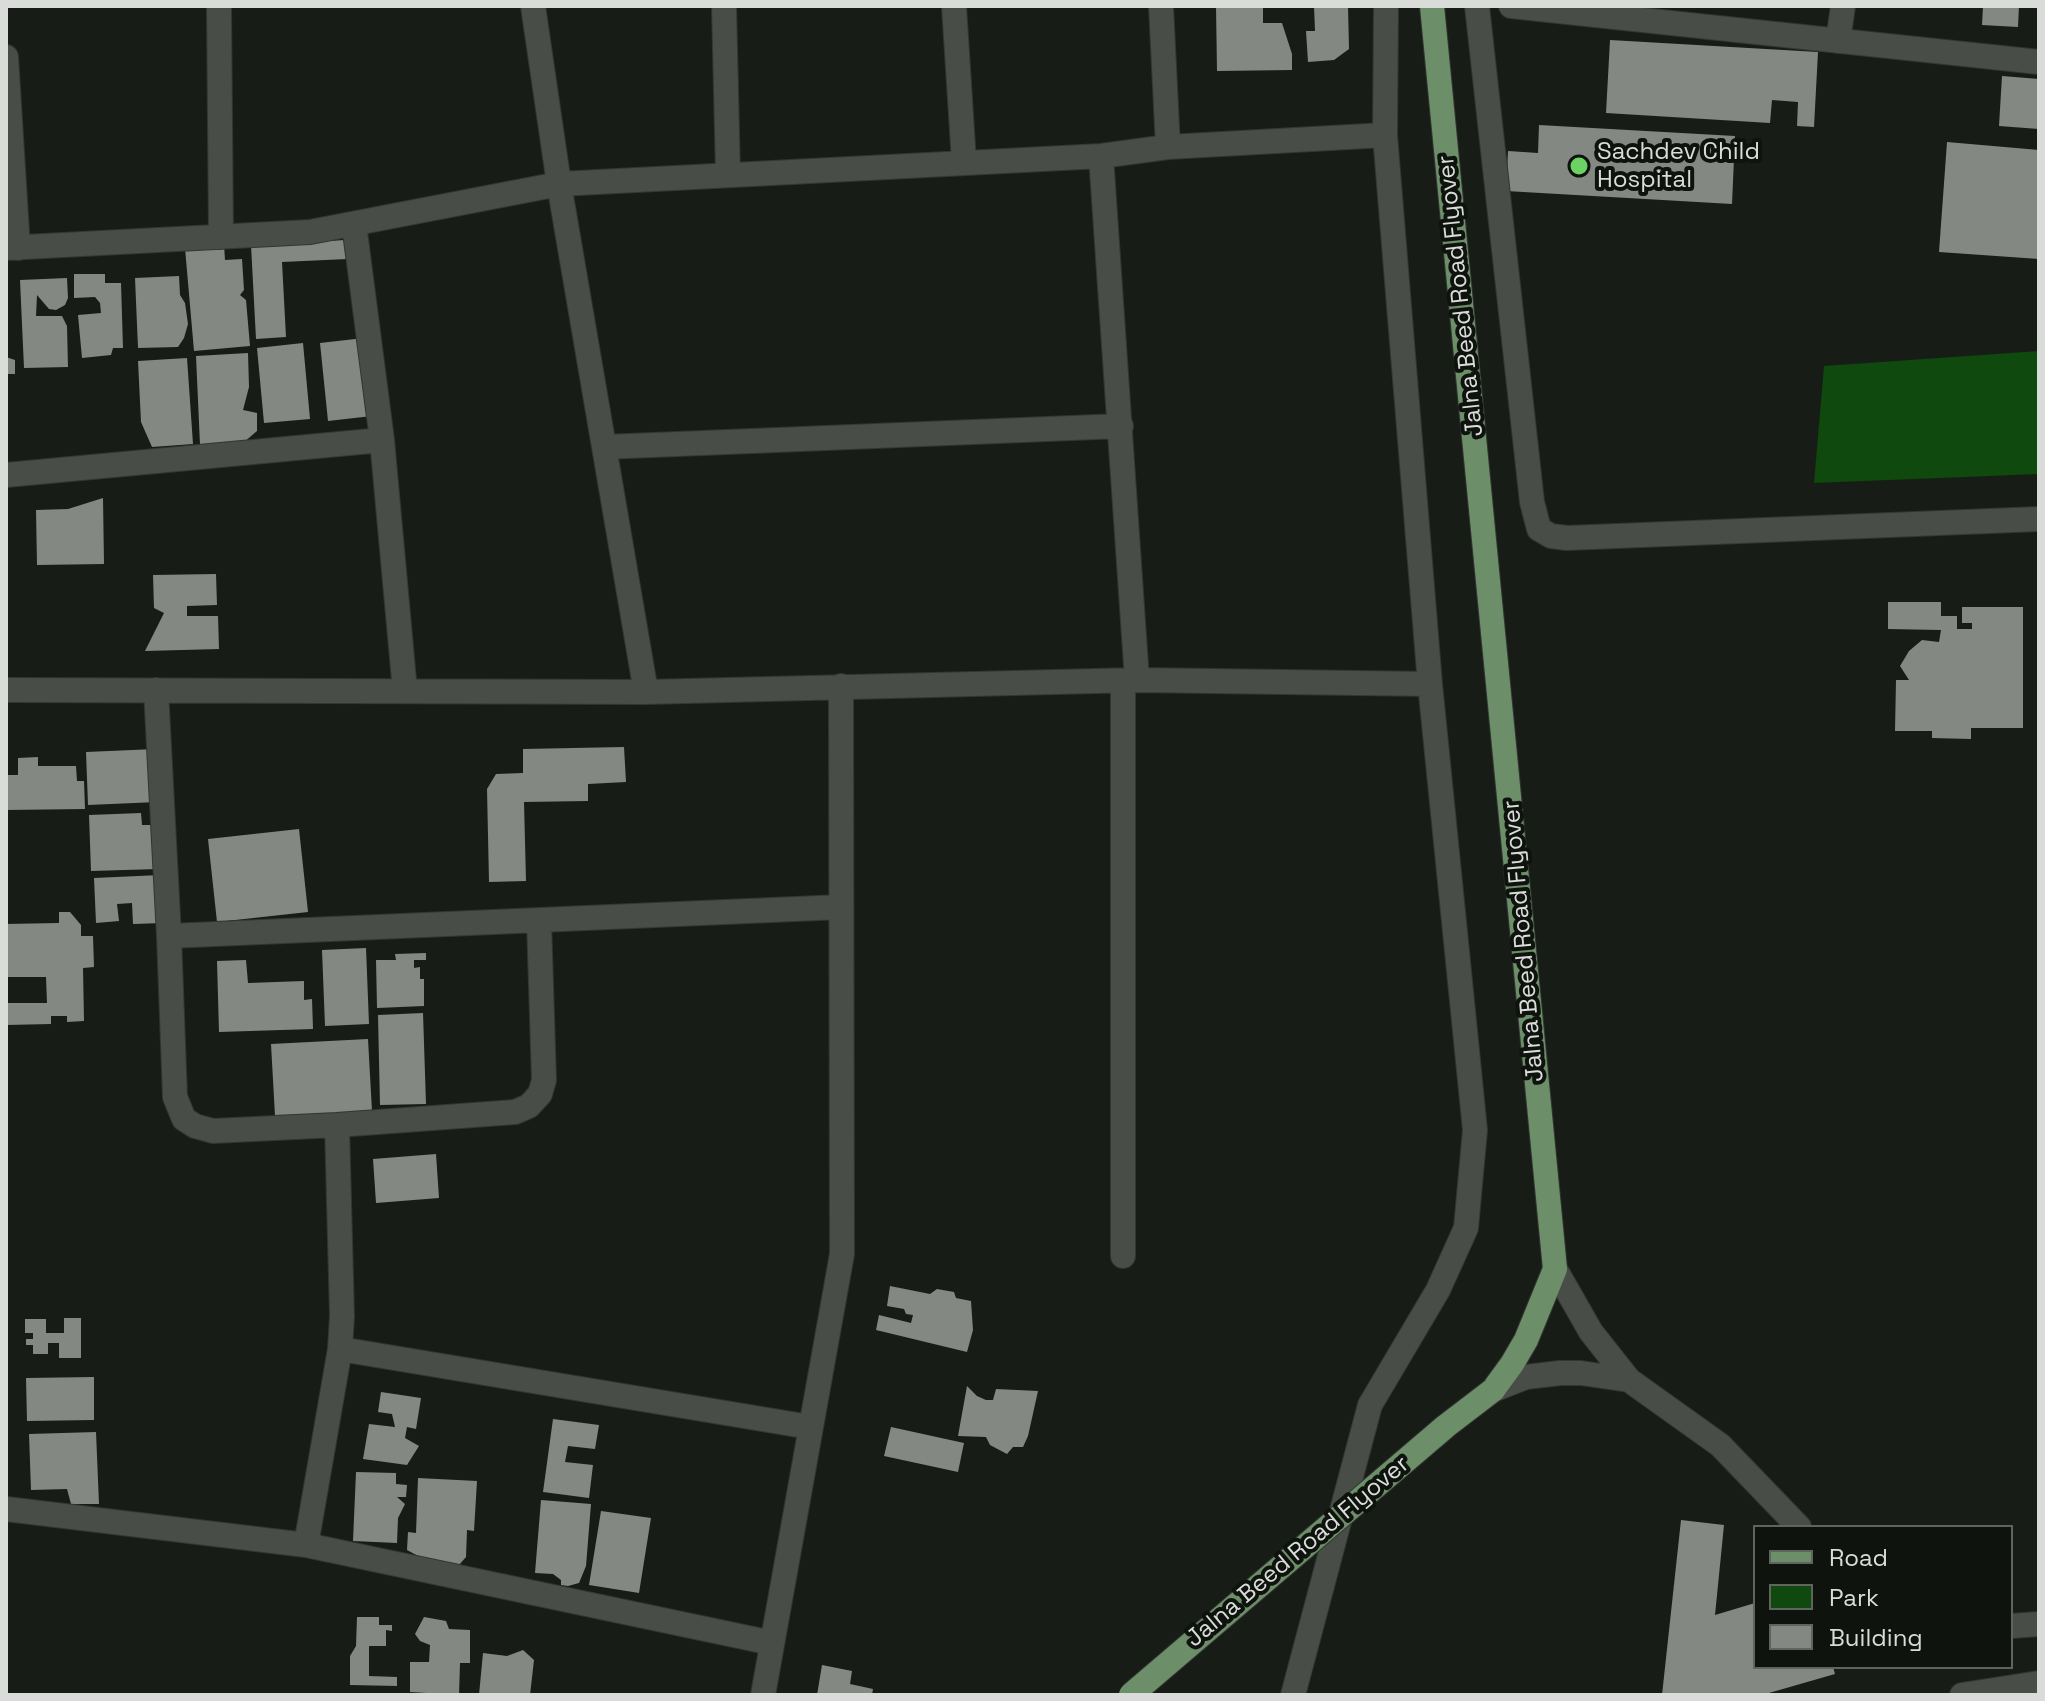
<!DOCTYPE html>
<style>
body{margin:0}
#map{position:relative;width:2045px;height:1701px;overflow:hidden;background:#181c17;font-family:"Space Grotesk",sans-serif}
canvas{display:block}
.frame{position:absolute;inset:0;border:8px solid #d9dcd8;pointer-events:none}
.legend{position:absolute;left:1753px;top:1525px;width:260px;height:144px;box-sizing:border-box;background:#0f130e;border:2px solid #60635f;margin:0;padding:10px 14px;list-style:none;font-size:24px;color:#d9dcd8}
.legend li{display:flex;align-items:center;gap:16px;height:40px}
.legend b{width:40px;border:2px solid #60635f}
</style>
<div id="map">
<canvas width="2045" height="1701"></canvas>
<div class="frame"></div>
<ul class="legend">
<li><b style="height:10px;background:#6c8f69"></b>Road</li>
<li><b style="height:22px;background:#0f490d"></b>Park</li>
<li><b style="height:22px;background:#838982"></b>Building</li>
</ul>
</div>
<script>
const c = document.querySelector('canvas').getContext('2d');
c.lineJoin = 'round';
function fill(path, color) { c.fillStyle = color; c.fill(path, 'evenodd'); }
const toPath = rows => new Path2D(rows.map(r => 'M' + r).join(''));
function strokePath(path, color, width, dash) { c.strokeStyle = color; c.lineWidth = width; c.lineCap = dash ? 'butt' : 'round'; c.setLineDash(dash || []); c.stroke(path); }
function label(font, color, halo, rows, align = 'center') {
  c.font = font + ' "Space Grotesk",sans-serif'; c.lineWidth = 8; c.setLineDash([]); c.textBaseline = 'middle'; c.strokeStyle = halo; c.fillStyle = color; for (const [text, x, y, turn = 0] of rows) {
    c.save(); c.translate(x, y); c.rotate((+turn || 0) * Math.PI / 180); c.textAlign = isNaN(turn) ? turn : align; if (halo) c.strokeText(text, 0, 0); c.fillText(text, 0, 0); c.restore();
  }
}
const green = toPath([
 [2039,351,2039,474,1814,483,1824,366]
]);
const building = toPath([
 [1216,6,1263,6,1263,23,1282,23,1292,54,1292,70,1217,71],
 [1314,6,1348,6,1349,49,1334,60,1308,62,1306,31,1315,31],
 [1983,6,2019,6,2018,27,1982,25],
 [1610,40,1818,52,1814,127,1797,126,1798,102,1772,100,1770,123,1606,113],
 [2002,76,2039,79,2039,129,1999,126],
 [1539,125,1735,136,1732,204,1506,191,1508,151,1538,153],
 [1947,142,2039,150,2039,259,1939,252],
 [346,240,347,259,282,262,286,337,256,339,251,245],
 [224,245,225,260,242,259,244,290,240,295,246,300,250,346,194,351,185,248],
 [74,274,105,274,105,283,121,283,123,348,113,348,111,355,82,358,78,315,101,313,100,303,95,297,74,298],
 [179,276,180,295,185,303,188,324,184,338,178,347,138,348,135,278],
 [67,278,68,298,65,305,56,310,49,309,37,295,36,316,62,316,67,326,68,367,24,368,20,280],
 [364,338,372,416,328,421,320,343],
 [303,343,310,419,264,423,257,348],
 [248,353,249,387,243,410,257,413,257,431,243,443,200,445,196,356],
 [6,357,15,360,15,374,6,374],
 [187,358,193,444,152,447,141,422,138,361],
 [103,498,104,564,37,565,36,510,68,509],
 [216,574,217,605,187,606,187,616,218,616,219,649,145,651,164,613,154,608,153,575],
 [1888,602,1941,602,1941,616,1957,616,1957,629,1972,629,1972,623,1962,623,1962,607,2023,607,2023,728,1971,728,1971,739,1932,738,1932,731,1895,731,1896,680,1909,680,1900,666,1909,651,1922,640,1939,642,1941,630,1888,629],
 [624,747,626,782,588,784,588,801,524,802,526,881,489,882,487,789,496,774,523,773,523,749],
 [156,749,157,802,88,805,86,752],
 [38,757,38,766,76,766,77,781,84,781,85,809,6,810,6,775,18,775,18,758],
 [141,813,142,825,156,825,158,869,91,871,89,815],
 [299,829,308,912,217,922,208,839],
 [160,875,163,923,133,924,132,903,117,904,119,921,96,923,94,878],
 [59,912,70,912,81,925,81,936,93,936,94,967,83,968,84,1021,67,1022,67,1016,51,1016,51,1024,6,1025,6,1003,47,1003,46,977,6,977,6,924,59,923],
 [366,948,369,1024,325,1026,322,950],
 [426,953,426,960,414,960,414,968,420,967,420,979,424,979,424,1006,377,1008,376,960,396,960,395,954],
 [246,960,248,983,304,981,304,1000,312,999,313,1029,219,1032,217,961],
 [423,1013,426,1104,380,1105,378,1015],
 [368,1039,372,1111,275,1116,271,1044],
 [436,1154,439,1198,376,1203,373,1159],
 [890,1286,930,1294,937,1289,954,1292,956,1298,971,1301,973,1330,967,1352,876,1330,879,1315,911,1323,913,1315,906,1314,904,1309,887,1306],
 [64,1318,81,1318,81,1358,59,1358,59,1343,48,1343,48,1354,33,1354,33,1345,26,1345,26,1339,33,1339,33,1333,25,1333,25,1319,46,1319,46,1333,64,1333],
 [94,1377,94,1420,27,1421,26,1378],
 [967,1386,977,1396,986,1400,993,1400,996,1389,1038,1391,1028,1436,1023,1447,1013,1447,1007,1454,990,1445,986,1437,958,1436],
 [381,1392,421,1398,416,1429,407,1427,405,1438,419,1446,407,1465,363,1459,369,1424,395,1427,392,1414,378,1412],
 [553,1419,599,1425,595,1449,568,1446,565,1462,593,1465,589,1498,543,1492],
 [891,1427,964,1443,958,1472,884,1456],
 [96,1432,99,1504,71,1504,67,1489,31,1490,29,1434],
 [356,1472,396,1473,396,1484,407,1485,406,1497,397,1497,405,1504,398,1518,397,1543,353,1541],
 [418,1478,477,1481,474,1531,467,1530,466,1557,459,1565,417,1563,418,1556,407,1550,408,1532,416,1533],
 [541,1500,591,1504,586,1566,579,1583,568,1586,561,1585,561,1580,553,1574,535,1573],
 [601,1511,651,1518,639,1593,589,1585],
 [1681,1520,1724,1525,1715,1615,1755,1603,1755,1667,1833,1667,1835,1674,1762,1695,1662,1695],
 [357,1617,379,1617,379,1625,392,1625,392,1631,386,1630,386,1646,369,1646,369,1676,397,1677,397,1686,350,1685,350,1656,356,1646],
 [424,1617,446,1621,449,1629,470,1630,470,1663,460,1663,459,1695,410,1692,410,1662,429,1662,430,1645,420,1641,415,1634],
 [523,1650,534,1660,530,1695,479,1695,483,1653,507,1656],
 [822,1665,852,1671,850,1684,873,1689,872,1695,817,1695]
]);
const minor = toPath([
 [219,6,221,237],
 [533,6,559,184,646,692],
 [724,6,728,175],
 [954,6,964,162],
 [1161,6,1168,147],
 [1386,6,1385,135,1430,684],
 [1477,6,1532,502,1539,529,1551,536,1567,538,2039,519],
 [1511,6,2039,62],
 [1838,41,1843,6],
 [6,57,18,248],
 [1101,156,1137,680],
 [354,224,382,440,405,691],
 [6,248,310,232,559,184,1101,156,1168,147,1385,135],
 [604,447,1121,426],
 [6,475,382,440],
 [1123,681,1123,1256],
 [6,690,646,692,1137,680,1430,684,1475,1130,1466,1228,1438,1290,1370,1405,1293,1695],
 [156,690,169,936,175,1097,184,1119,195,1126,213,1131,337,1125,515,1112,529,1106,540,1094,544,1080,539,921],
 [169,936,841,907],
 [1555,1269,1591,1332,1629,1380,1720,1445,1799,1527],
 [340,1349,810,1427],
 [1493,1390,1526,1377,1560,1373,1581,1373,1629,1380],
 [6,1509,306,1545,772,1643],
 [306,1545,340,1349,342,1316,337,1125],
 [2011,1626,2039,1624],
 [763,1695,842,1254,841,686],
 [1962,1695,2039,1683]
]);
const major = toPath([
 [1432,6,1555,1269,1526,1340,1512,1364,1493,1390]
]);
const majorBridge = toPath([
 [1131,1695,1446,1426,1493,1390]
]);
const markers = [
 [1579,166,10,"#6ad363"]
];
const poiNames = [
 ["Sachdev Child",1597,152],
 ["Hospital",1597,180]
];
const streetNames = [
 ["Jalna Beed Road Flyover",1461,296,-96],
 ["Jalna Beed Road Flyover",1524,941,-95],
 ["Jalna Beed Road Flyover",1298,1552,-40]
];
fill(green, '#0f490d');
fill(building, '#838982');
strokePath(minor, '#333633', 26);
strokePath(major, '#333633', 26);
strokePath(minor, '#484d47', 24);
strokePath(major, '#6c8f69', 24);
strokePath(majorBridge, '#333633', 26, []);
strokePath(majorBridge, '#6c8f69', 24);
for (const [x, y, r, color] of markers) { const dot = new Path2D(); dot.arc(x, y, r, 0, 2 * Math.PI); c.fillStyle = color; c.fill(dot); strokePath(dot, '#0f130e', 3); }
label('24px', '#d9dcd8', '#0f130e', poiNames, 'left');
label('24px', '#d9dcd8', '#0f130e', streetNames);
</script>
